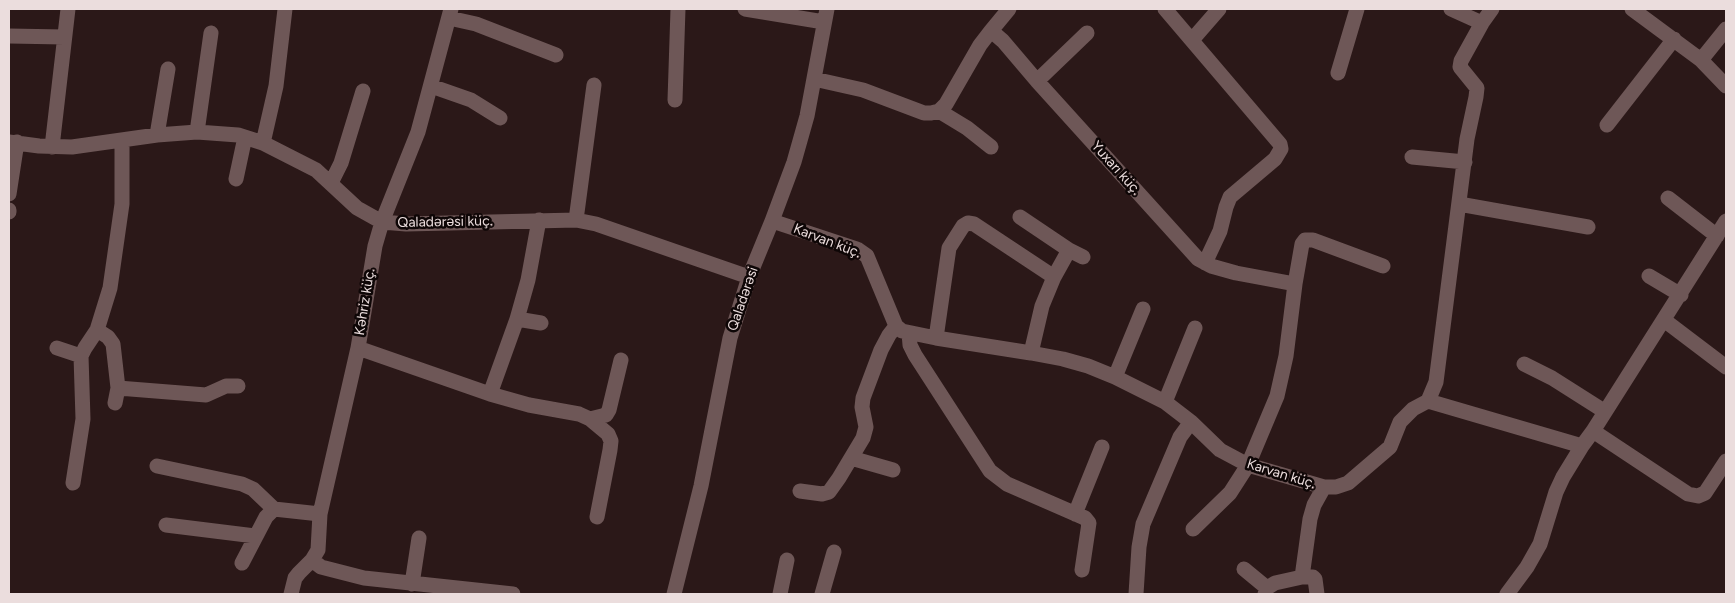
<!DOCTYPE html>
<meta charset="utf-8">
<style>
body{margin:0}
#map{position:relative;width:1735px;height:603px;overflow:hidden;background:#2b1818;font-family:Figtree,sans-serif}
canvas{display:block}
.frame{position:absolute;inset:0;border:10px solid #ebdddd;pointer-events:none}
</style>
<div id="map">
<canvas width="1735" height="603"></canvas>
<div class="frame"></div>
</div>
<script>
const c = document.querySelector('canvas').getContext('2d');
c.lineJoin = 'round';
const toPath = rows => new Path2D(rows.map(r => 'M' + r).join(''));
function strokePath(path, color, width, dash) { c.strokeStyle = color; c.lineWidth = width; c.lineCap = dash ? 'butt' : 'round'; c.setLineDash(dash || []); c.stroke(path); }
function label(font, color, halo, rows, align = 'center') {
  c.font = font + ' Figtree,sans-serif'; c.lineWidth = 5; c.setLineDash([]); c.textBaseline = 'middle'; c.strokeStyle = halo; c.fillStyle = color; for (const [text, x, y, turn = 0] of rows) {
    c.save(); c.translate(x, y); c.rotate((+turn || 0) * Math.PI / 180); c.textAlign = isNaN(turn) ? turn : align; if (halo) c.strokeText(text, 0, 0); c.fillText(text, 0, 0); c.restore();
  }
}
const street = toPath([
 [745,9,824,22],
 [1165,9,1280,144,1281,149,1275,159,1230,197,1226,207,1220,231,1205,263],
 [1451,9,1482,23],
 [1632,9,1701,60,1726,86],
 [449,18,476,24,556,55],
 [990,32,1009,9],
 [9,36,64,37],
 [1192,40,1219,9],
 [1701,60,1726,29],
 [1338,73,1357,9],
 [814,79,863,90,924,113,931,113,939,111,946,104,980,45,990,32,996,35,1003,41,1037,81,1198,259,1211,266,1236,273,1295,284,1286,356,1277,396,1248,465,1230,493,1193,529],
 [1037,81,1087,33],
 [431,86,471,100,500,118],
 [675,100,678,9],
 [939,111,967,128,991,147],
 [1607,125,1674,39],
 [197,132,211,33],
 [157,135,168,69],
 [9,142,39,146,72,147,157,135,197,132,238,135,263,143,316,170,357,208,382,222,406,224,576,220,596,224,749,277],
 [263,143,276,86,285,9],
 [52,147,68,9],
 [1412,157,1465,162],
 [236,179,245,137],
 [331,183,341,163,363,91],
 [9,194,17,142],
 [1668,198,1717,236],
 [1459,204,1588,227],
 [9,210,9,212],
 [1020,217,1069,250,1083,257],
 [576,220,594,85],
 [772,221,857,249,867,256,896,326,902,331,936,338,1031,353,1063,359,1088,366,1115,377,1165,402,1191,422,1220,450,1248,465,1324,487,1336,487,1348,483,1390,447,1400,422,1413,409,1428,401,1582,446,1593,431,1688,494,1698,496,1705,493,1726,461],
 [1649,276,1681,295],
 [1295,284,1302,244,1305,240,1313,240,1383,266],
 [517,319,541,323],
 [1664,320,1726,367],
 [97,330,108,337,113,344,118,388,206,395,226,386,238,386],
 [909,333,910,345,915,355,990,471,1007,484,1085,518,1089,523,1082,570],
 [936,338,949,248,963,226,968,223,974,224,1054,277],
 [57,348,81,356],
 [358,348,490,394,517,319,528,280,539,220],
 [1031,353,1042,306,1054,277,1069,250],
 [1524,364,1552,378,1604,411],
 [1115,377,1143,309],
 [490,394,529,405,579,414,590,419,608,434,611,441,610,450,597,517],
 [1428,401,1436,382,1467,139,1476,97,1477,88,1460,67,1461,61,1482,23,1492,9],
 [1165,402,1195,328],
 [115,403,118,388],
 [590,419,606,415,609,410,621,360],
 [1593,431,1726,221],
 [851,458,893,470],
 [157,466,242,484,253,489,274,509,320,514],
 [73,483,83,419,81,356,85,348,97,330,110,288,122,204,122,141],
 [800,491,822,494,829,492,839,478,863,438,866,427,862,407,863,398,881,350,889,335,896,326],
 [1075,514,1102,447],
 [166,525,255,536],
 [312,560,321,567,364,578,513,594],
 [242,563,266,517,274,509],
 [1244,569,1267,588],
 [1302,577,1313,577,1315,579,1317,594],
 [412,584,419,538],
 [291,594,295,578,299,573,312,560,318,550,320,514,358,348,375,246,382,222,418,132,451,9],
 [674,594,701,486,730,338,749,277,772,221,794,162,807,116,827,9],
 [780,594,787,560],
 [822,594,834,552],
 [1136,594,1139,547,1143,524,1180,437,1191,422],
 [1265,594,1267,588,1275,583,1302,577,1310,519,1314,505,1324,487],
 [1507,594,1527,567,1540,544,1556,492,1563,477,1582,446]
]);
const streetNames = [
 ["Yuxarı küç.",1116,168,48],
 ["Qaladərəsi küç.",445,222,-1],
 ["Karvan küç.",827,241,21],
 ["Qaladərəsi",743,299,-71],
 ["Kəhriz küç.",365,302,-81],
 ["Karvan küç.",1281,474,17]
];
strokePath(street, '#6e5757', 15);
label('14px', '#ebdddd', '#0e0606', streetNames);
</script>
